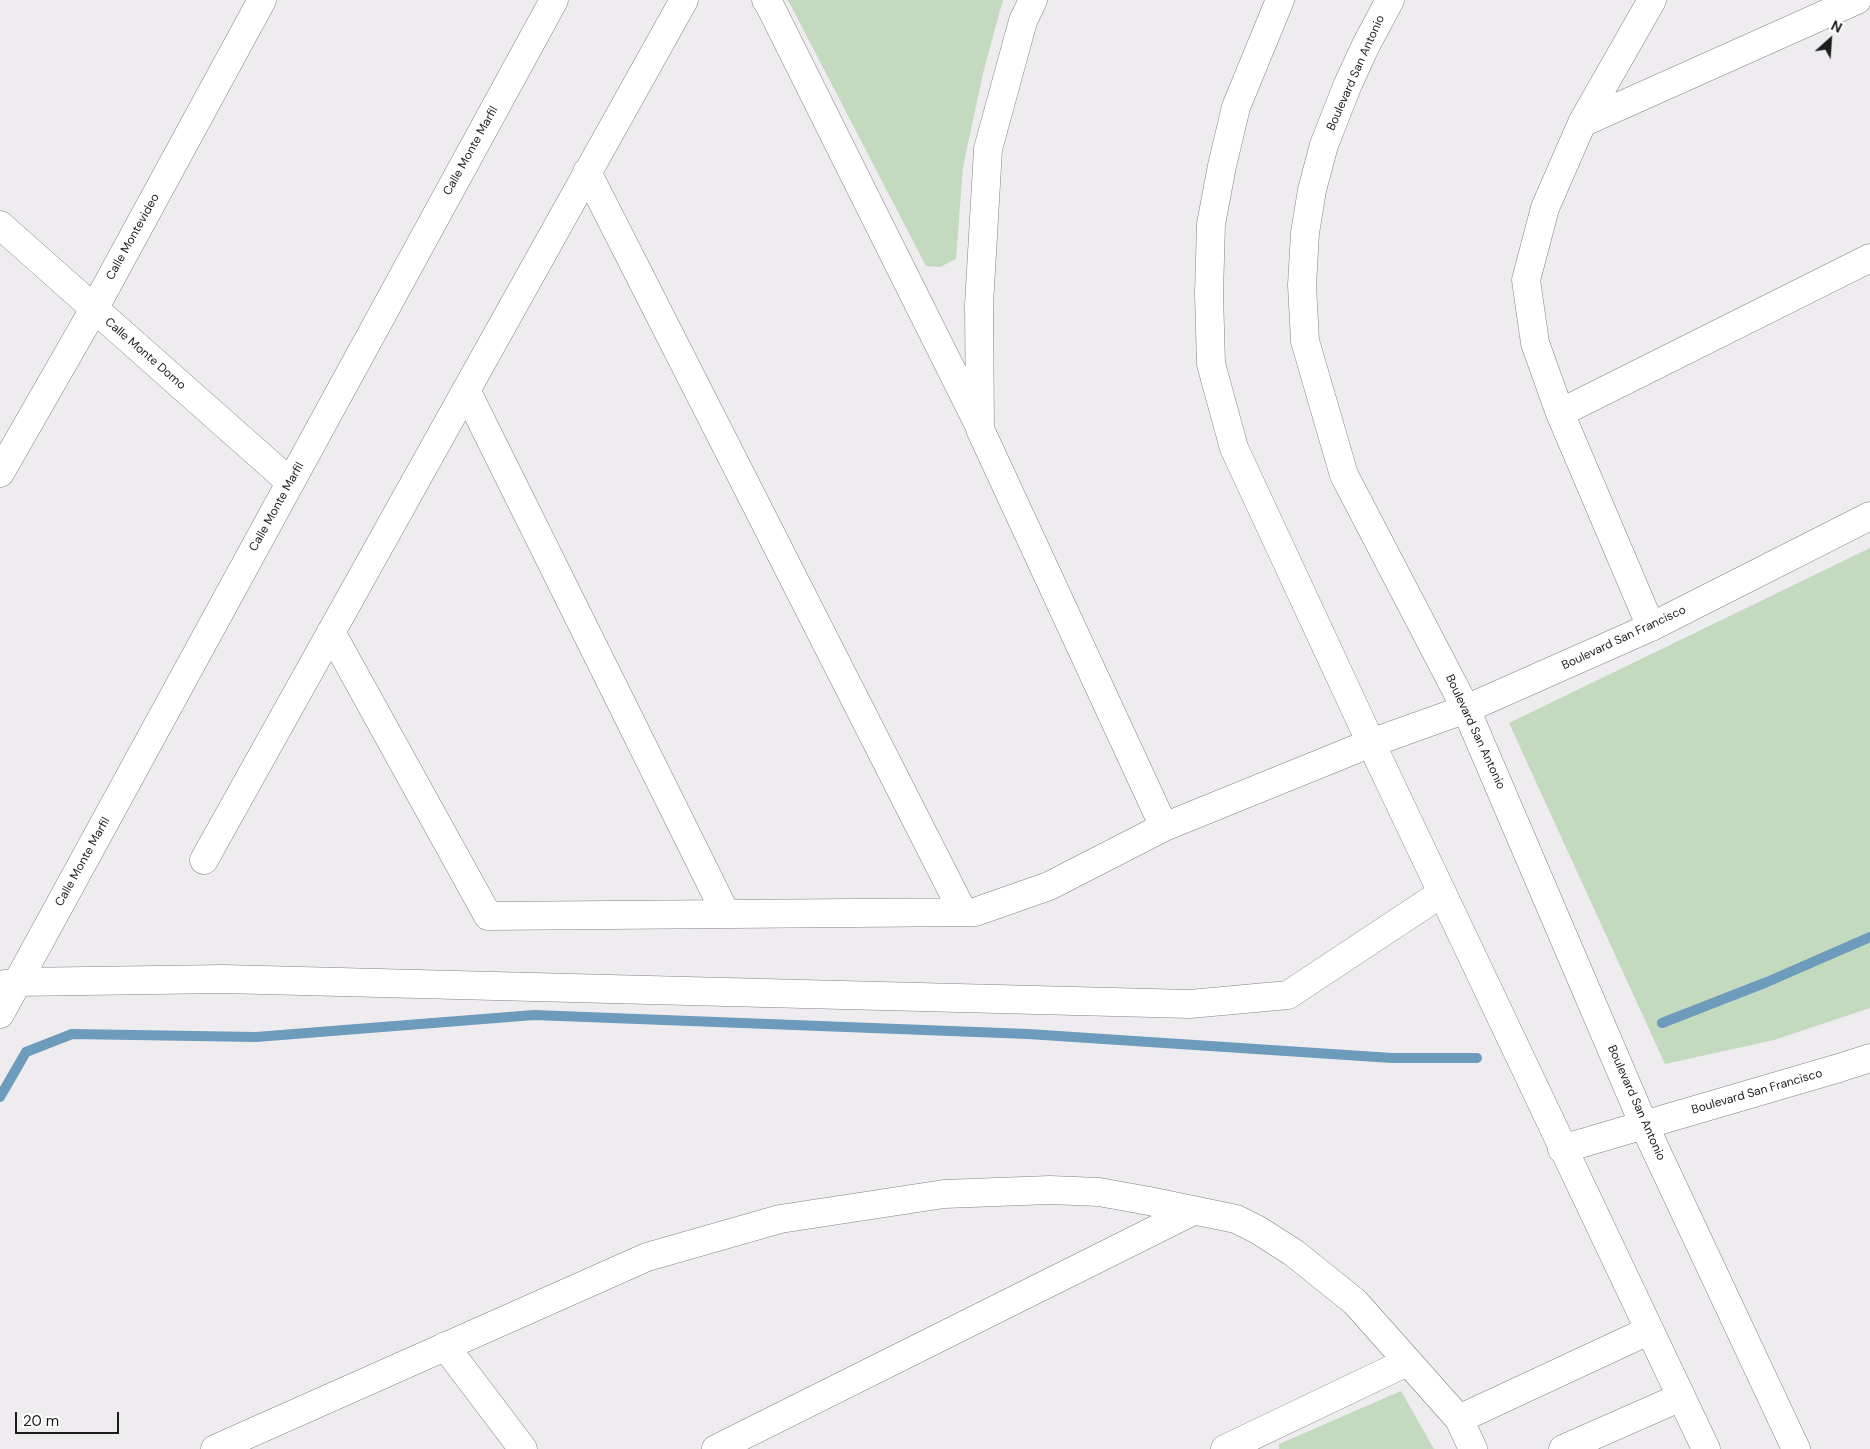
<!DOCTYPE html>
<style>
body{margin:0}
#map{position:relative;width:1870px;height:1449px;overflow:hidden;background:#eeecef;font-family:"DM Sans",sans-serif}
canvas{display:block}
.north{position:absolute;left:1805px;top:15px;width:50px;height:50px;-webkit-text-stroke:4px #fff;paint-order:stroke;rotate:26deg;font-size:14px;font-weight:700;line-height:20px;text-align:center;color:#1c1c1d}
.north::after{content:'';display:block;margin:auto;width:18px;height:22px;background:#1c1c1d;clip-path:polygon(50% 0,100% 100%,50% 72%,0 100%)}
.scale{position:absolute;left:15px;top:1412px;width:104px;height:22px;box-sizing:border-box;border:2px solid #1c1c1d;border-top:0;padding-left:6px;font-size:15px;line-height:18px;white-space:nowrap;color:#1c1c1d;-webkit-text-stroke:4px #fff;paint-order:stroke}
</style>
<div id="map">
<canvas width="1870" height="1449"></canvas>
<div class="north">N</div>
<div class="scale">20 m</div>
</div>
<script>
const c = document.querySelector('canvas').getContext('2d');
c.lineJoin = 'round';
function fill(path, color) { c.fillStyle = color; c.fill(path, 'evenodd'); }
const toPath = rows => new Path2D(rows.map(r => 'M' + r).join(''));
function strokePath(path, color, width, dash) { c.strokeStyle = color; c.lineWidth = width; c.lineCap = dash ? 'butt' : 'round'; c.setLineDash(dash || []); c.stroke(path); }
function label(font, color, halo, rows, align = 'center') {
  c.font = font + ' "DM Sans",sans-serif'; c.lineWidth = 4; c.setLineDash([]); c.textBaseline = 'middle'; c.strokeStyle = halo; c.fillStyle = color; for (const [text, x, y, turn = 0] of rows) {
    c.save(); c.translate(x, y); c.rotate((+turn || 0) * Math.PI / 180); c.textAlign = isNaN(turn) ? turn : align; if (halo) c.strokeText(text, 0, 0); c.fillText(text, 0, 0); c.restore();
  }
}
const green = toPath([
 [788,0,1003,0,984,69,963,167,956,259,940,267,926,266],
 [1870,548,1870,1008,1774,1040,1665,1064,1509,723],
 [1401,1391,1434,1449,1279,1449,1279,1444]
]);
const stream = toPath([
 [1662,1023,1767,982,1870,937],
 [0,1097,26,1052,72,1034,256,1037,534,1015,1028,1034,1392,1058,1477,1058]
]);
const street = toPath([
 [766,0,769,4,978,423],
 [1033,0,1023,21,988,149,979,305,980,429,1164,827],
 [1582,123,1857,0],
 [587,172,963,912],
 [0,225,290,482],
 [466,390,726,914],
 [1560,413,1870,258],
 [0,473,94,309,262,0],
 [1651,627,1560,413,1535,343,1526,280,1545,208,1582,123,1652,0],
 [331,632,488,916,975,912,1049,886,1164,827,1371,743],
 [204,860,684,0],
 [0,985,17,982,224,979,1190,1004,1288,995,1442,893],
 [0,1014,554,0],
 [445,1346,523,1449],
 [1459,1419,1648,1331],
 [215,1449,647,1257,780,1219,944,1194,1050,1190,1099,1192,1149,1201,1236,1219,1258,1230,1294,1253,1355,1302,1459,1419,1473,1449],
 [716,1449,1193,1211],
 [1225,1449,1407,1362],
 [1563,1449,1681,1397]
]);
const secondary = toPath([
 [1280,0,1236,107,1222,166,1211,224,1209,294,1211,364,1234,448,1371,743,1706,1449],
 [1390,0,1366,45,1348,84,1324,145,1312,190,1305,233,1302,285,1305,341,1344,475,1466,709,1644,1125,1796,1449],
 [1371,743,1466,709,1651,627,1870,516],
 [1562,1149,1839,1068,1870,1058]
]);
const streetNames = [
 ["Boulevard San Antonio",1356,73,-66],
 ["Calle Monte Marfil",471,151,-61],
 ["Calle Montevideo",133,237,-61],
 ["Calle Monte Domo",145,354,41],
 ["Calle Monte Marfil",277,507,-61],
 ["Boulevard San Francisco",1624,638,-25],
 ["Boulevard San Antonio",1475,732,65],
 ["Calle Monte Marfil",83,862,-61],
 ["Boulevard San Francisco",1757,1092,-16],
 ["Boulevard San Antonio",1636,1103,66]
];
fill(green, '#c3dabf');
strokePath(stream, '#6d9bbc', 10);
strokePath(street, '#838184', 29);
strokePath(secondary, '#838184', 29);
strokePath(street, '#fff', 28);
strokePath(secondary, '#fff', 28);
label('12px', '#1c1c1d', '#fff', streetNames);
</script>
